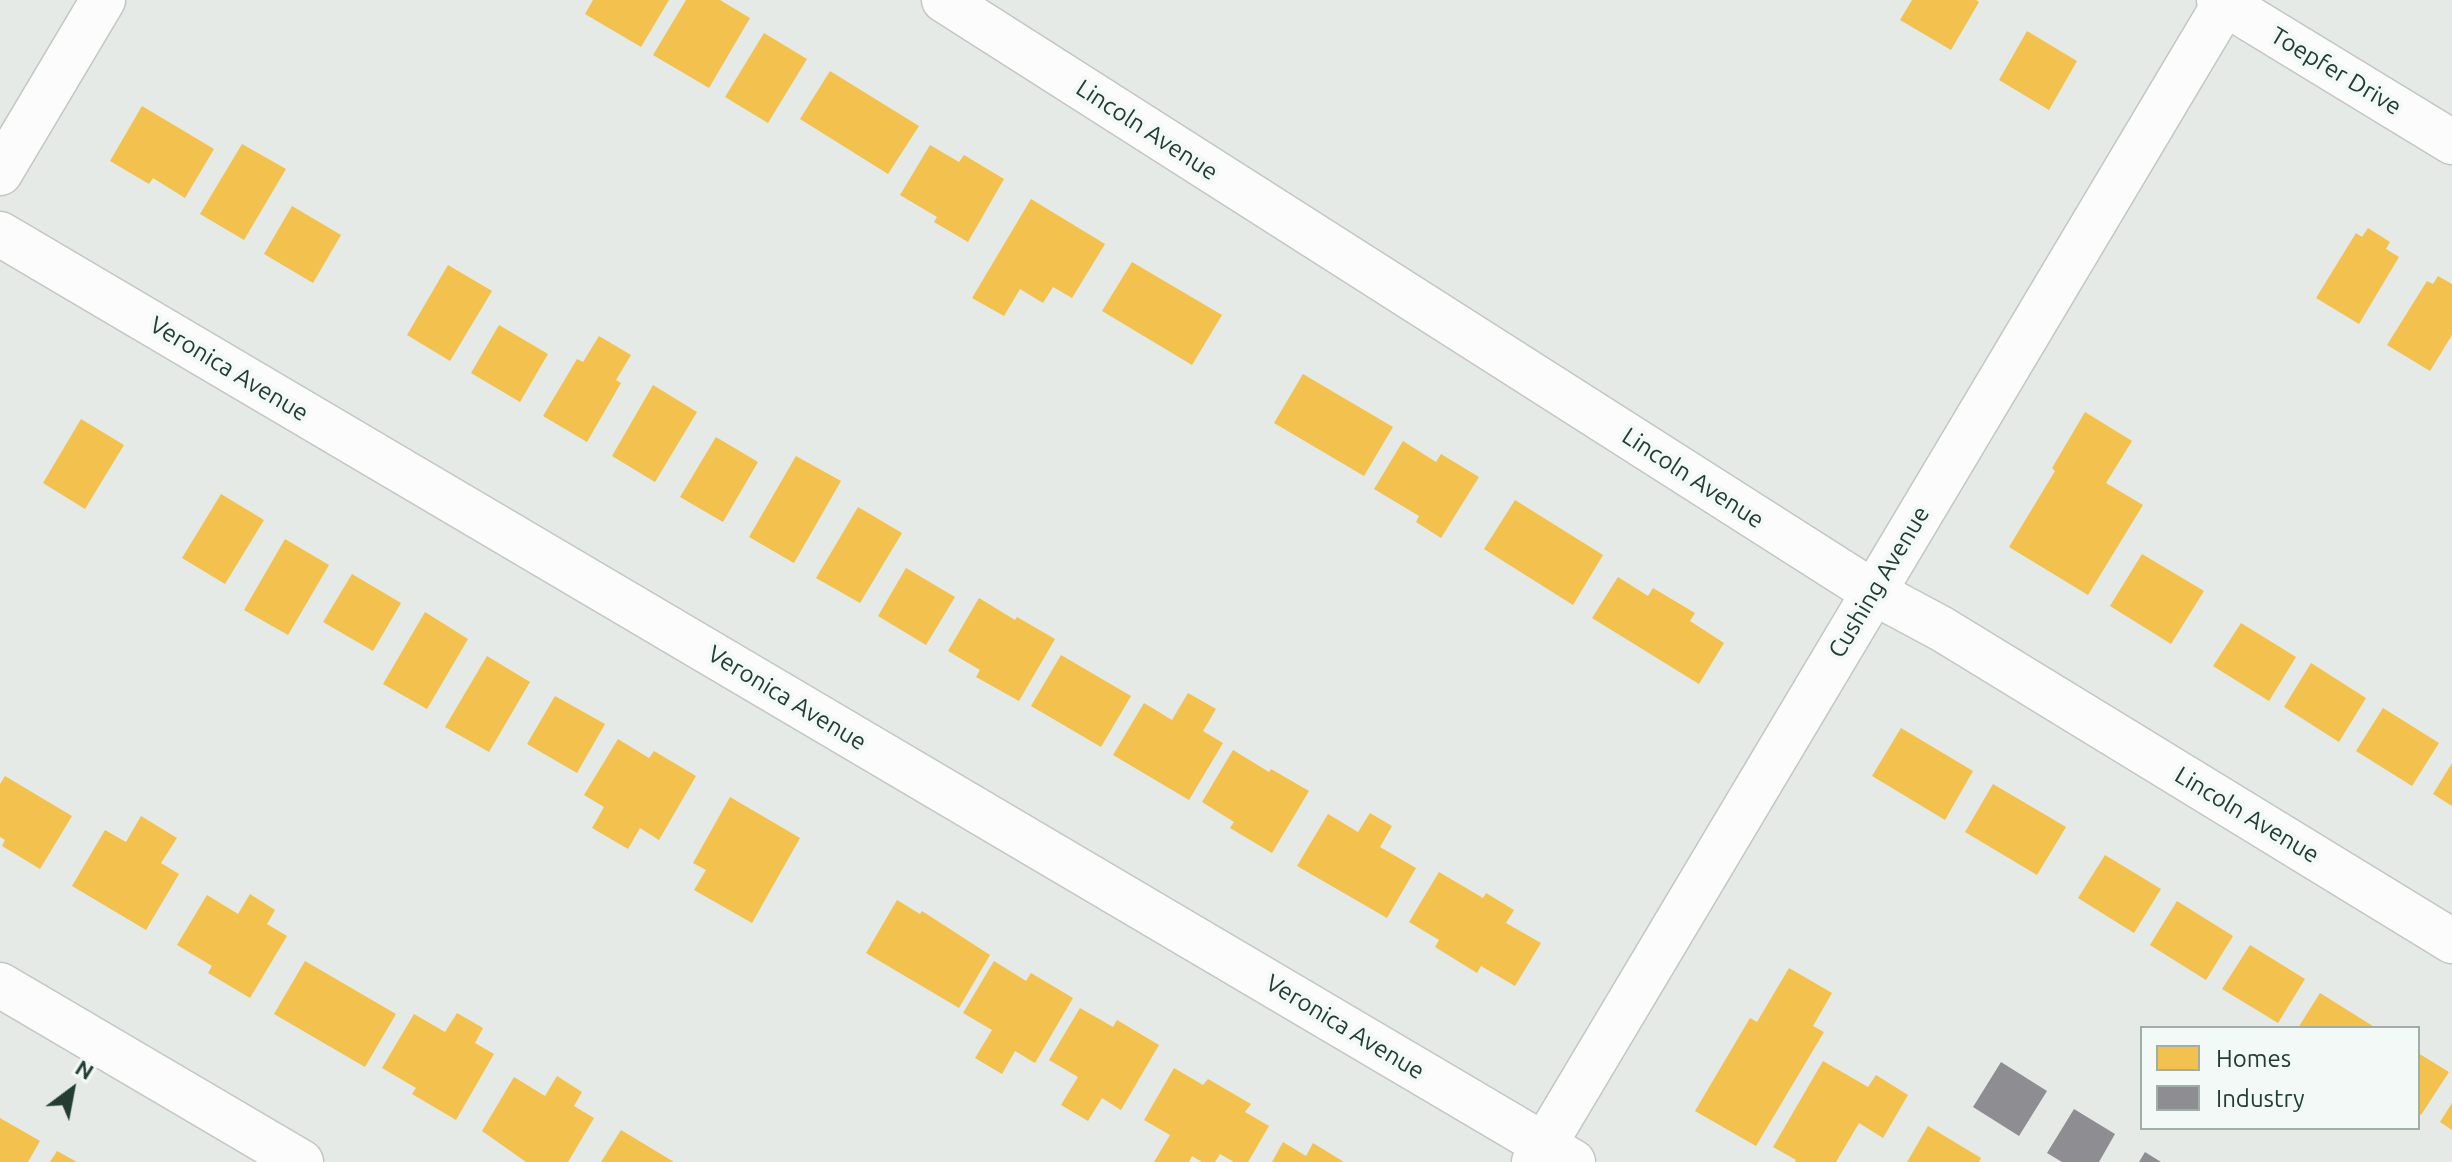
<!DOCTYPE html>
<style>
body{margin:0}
#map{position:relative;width:2452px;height:1162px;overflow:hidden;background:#e5eae7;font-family:Ubuntu,sans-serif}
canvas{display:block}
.legend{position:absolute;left:2140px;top:1026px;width:280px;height:104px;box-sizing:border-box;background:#f3f9f6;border:2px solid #a0aea8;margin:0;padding:10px 14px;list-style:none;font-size:24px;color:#233d34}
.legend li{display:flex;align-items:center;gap:16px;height:40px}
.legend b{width:40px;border:2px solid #a0aea8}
.north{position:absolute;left:32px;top:1050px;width:80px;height:80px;-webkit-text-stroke:6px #f3f9f6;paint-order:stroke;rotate:32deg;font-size:22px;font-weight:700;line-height:32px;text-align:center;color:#233d34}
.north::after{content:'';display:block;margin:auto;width:28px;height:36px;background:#233d34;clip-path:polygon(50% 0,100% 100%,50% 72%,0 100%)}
</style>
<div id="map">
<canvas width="2452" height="1162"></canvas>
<ul class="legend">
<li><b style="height:22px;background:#f2c14e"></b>Homes</li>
<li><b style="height:22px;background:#8d8d92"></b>Industry</li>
</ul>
<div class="north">N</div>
</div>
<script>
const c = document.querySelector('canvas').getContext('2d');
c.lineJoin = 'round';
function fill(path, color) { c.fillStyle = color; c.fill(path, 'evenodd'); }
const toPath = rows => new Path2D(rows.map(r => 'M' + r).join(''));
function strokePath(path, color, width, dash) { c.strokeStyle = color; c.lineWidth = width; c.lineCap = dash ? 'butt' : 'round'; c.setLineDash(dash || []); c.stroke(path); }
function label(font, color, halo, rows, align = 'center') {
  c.font = font + ' Ubuntu,sans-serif'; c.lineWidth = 8; c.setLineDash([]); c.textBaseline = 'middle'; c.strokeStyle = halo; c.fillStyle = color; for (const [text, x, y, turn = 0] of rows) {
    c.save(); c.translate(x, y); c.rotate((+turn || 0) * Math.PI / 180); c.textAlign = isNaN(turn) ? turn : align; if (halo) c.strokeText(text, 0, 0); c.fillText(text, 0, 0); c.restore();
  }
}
const homes = toPath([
 [593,0,669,0,641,47,585,14],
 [686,0,720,0,750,18,709,88,653,55],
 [1912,0,1976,0,1979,2,1951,50,1900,20],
 [2027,31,2077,61,2049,110,1999,80],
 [764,33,807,59,768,123,725,97],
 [830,71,919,126,888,174,800,119],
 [142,106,214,149,185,198,153,178,149,184,110,161],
 [242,144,286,169,244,240,200,214],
 [930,145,959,162,964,155,1004,179,968,242,934,222,937,217,900,195],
 [1031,199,1105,244,1072,298,1053,287,1043,303,1020,289,1004,316,972,298],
 [292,206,341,235,313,283,264,254],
 [2368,228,2390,242,2386,249,2399,257,2359,324,2316,298,2356,233,2362,237],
 [1132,262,1222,315,1192,365,1102,311],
 [448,265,492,291,450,361,407,335],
 [2438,276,2452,284,2452,335,2430,371,2387,345,2427,281,2433,284],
 [499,325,548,354,520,402,471,373],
 [599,336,631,355,616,380,621,383,587,442,543,416,577,359,583,362],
 [1303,374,1393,427,1364,476,1274,423],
 [653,385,697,412,655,482,612,456],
 [2085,412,2132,441,2106,483,2143,505,2088,595,2009,547,2055,471,2052,468],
 [81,419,124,445,85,509,43,483],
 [716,437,758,462,723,522,680,497],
 [1403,441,1436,462,1441,454,1479,477,1441,538,1416,522,1419,516,1374,489],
 [796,456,841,481,794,563,749,537],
 [221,494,264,520,225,584,182,558],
 [1515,500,1603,555,1573,605,1484,549],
 [858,507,902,533,860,603,816,578],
 [285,539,329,565,288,635,244,610],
 [2142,554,2204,591,2171,644,2110,606],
 [906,568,955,597,926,645,878,616],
 [352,574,401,603,373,651,323,622],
 [1618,577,1648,596,1653,588,1695,613,1690,621,1724,643,1699,684,1592,618],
 [979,598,1015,620,1017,617,1055,639,1019,701,976,677,980,670,948,651],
 [425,612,468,639,427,709,383,684],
 [2241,623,2296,657,2269,701,2213,666],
 [1061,655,1131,696,1101,747,1031,706],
 [487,656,530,682,489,752,445,727],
 [2311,663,2366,698,2339,742,2284,707],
 [1188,693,1216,709,1203,731,1223,743,1189,800,1113,755,1144,703,1172,720],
 [555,696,605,724,577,773,527,744],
 [2383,708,2439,743,2412,786,2356,751],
 [1901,728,1973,771,1945,820,1872,776],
 [618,739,649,758,654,751,696,776,659,840,640,828,628,849,592,828,604,807,584,795],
 [1233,750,1269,772,1271,769,1309,791,1272,853,1230,828,1234,822,1202,802],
 [2452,763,2452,806,2433,794],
 [5,776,72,816,40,869,2,846,5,840,0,837,0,784],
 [1993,784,2066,827,2037,875,1965,832],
 [730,797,800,838,752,923,694,890,706,870,693,863],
 [1370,813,1392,826,1380,847,1416,868,1387,918,1297,866,1328,814,1358,832],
 [141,816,177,838,161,863,179,874,146,930,72,886,105,830,126,842],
 [2105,855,2161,889,2134,933,2078,898],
 [1439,872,1483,898,1486,893,1514,910,1506,923,1541,943,1515,986,1481,966,1477,973,1435,947,1439,940,1409,922],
 [250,894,275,910,267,924,287,936,250,998,208,973,212,966,177,945,207,895,238,914],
 [897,900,920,914,922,911,990,955,959,1008,866,953],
 [2177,901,2233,936,2206,980,2150,945],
 [2250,945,2305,979,2278,1023,2222,989],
 [305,961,396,1014,365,1067,274,1014],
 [994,961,1026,981,1031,973,1073,998,1035,1063,1015,1051,1002,1074,975,1058,992,1030,963,1013],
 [1789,968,1832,993,1813,1026,1824,1032,1756,1146,1695,1111,1750,1018,1757,1022],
 [2320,993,2376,1028,2298,1028],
 [1080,1008,1113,1027,1117,1020,1159,1045,1121,1110,1102,1098,1088,1121,1061,1105,1078,1077,1049,1060],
 [457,1013,483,1028,475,1043,494,1054,456,1120,412,1094,416,1088,382,1068,414,1014,445,1032],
 [2418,1053,2449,1072,2421,1115,2418,1113],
 [1823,1061,1868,1087,1876,1075,1908,1095,1883,1138,1859,1123,1836,1162,1795,1162,1796,1160,1773,1147],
 [1174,1068,1203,1085,1208,1079,1251,1104,1245,1112,1269,1126,1248,1162,1234,1162,1220,1154,1215,1162,1202,1162,1192,1156,1189,1162,1154,1162,1170,1135,1144,1120],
 [557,1076,582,1092,574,1106,594,1118,568,1162,526,1162,482,1131,514,1077,545,1096],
 [2452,1103,2452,1130,2440,1122],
 [0,1118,40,1141,28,1162,0,1162],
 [1928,1126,1981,1158,1979,1162,1907,1162],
 [621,1130,674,1162,601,1162],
 [1283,1142,1306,1156,1313,1143,1344,1162,1272,1162],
 [57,1151,77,1162,50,1162]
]);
const industry = toPath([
 [2001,1062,2047,1091,2019,1136,1973,1107],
 [2074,1109,2115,1134,2099,1162,2062,1162,2047,1153],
 [2145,1152,2161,1162,2139,1162]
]);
const minor = toPath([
 [944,0,1873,592,1942,629,2452,941],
 [0,173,103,0],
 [0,234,1573,1162],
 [0,985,301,1162],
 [1534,1162,2225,3]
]);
const tertiary = toPath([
 [2219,0,2452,142]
]);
const streetNames = [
 ["Toepfer Drive",2336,71,31],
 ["Lincoln Avenue",1147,130,33],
 ["Veronica Avenue",229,369,31],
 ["Lincoln Avenue",1693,478,33],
 ["Cushing Avenue",1879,582,-59],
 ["Veronica Avenue",787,698,31],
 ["Lincoln Avenue",2247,815,31],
 ["Veronica Avenue",1345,1027,31]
];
fill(homes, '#f2c14e');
fill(industry, '#8d8d92');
strokePath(minor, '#c2c7c4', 47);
strokePath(tertiary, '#c2c7c4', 47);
strokePath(minor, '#fbfcfb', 44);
strokePath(tertiary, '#fbfcfb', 44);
label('24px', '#233d34', '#f3f9f6', streetNames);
</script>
